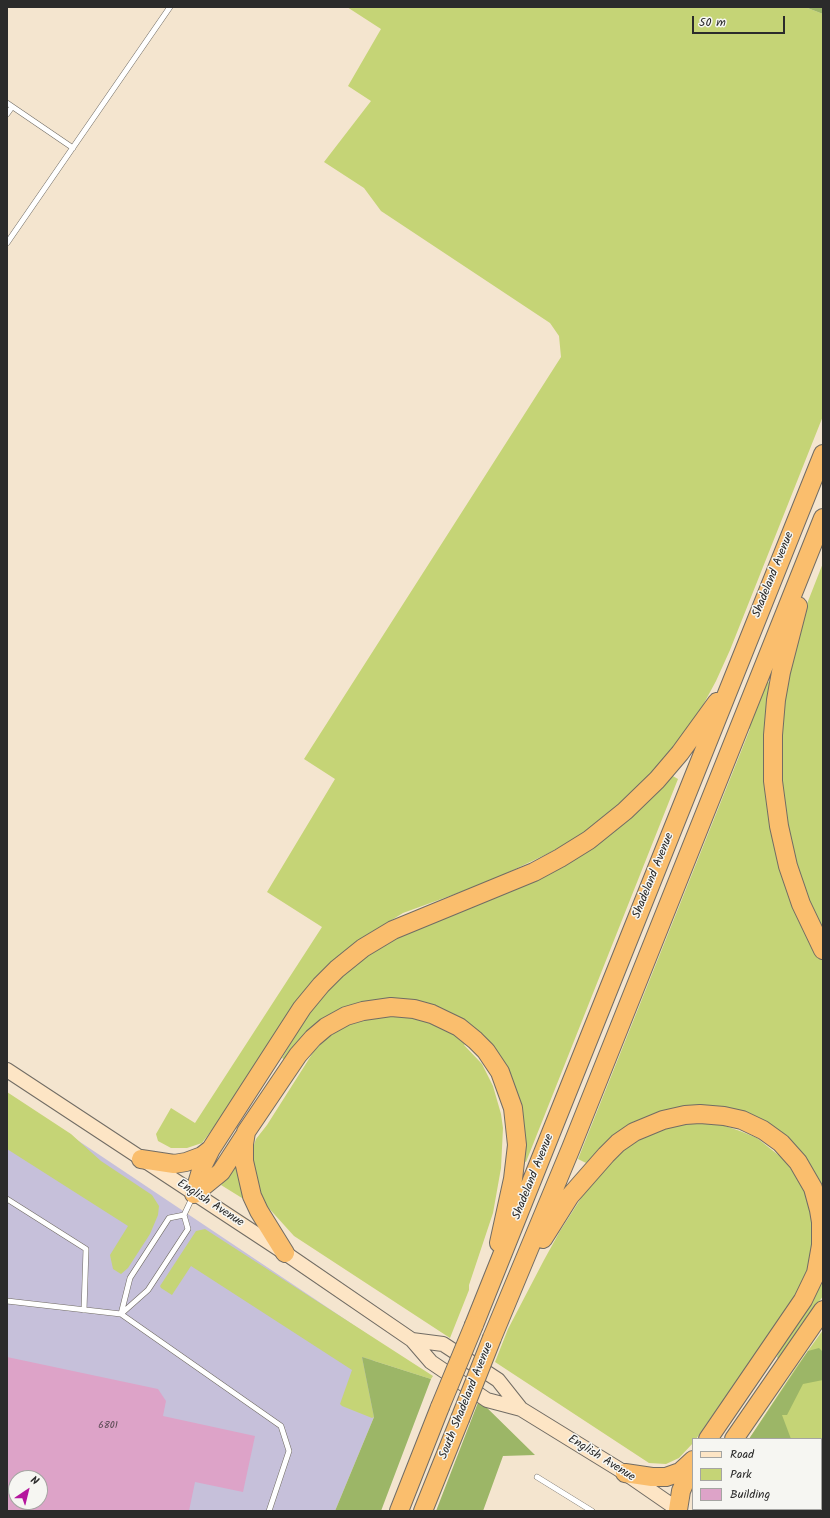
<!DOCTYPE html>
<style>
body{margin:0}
#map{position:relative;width:830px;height:1518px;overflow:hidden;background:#f4e5cf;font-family:Kalam,sans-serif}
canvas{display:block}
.frame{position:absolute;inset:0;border:8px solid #2b2b2b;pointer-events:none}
.legend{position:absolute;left:692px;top:1438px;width:130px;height:72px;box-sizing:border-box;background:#f6f6f2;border:1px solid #a5a5a2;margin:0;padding:5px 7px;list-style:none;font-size:12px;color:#2b2b2b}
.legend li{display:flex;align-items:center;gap:8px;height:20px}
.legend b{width:20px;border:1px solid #a5a5a2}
.north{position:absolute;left:8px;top:1470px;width:40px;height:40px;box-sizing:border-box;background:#f6f6f2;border:1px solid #a5a5a2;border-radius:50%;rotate:35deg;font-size:11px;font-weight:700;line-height:16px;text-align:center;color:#2b2b2b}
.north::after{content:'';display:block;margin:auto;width:14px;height:18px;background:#b5179e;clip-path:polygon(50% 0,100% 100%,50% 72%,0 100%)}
.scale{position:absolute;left:692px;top:16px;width:93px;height:18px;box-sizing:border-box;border:2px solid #2b2b2b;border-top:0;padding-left:5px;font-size:12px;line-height:14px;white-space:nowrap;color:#2b2b2b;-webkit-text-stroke:3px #f6f6f2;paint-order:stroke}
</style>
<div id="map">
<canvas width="830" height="1518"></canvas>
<div class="frame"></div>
<ul class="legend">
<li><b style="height:5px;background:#fde5c5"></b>Road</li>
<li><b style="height:11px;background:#c5d476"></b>Park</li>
<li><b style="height:11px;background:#dda3c8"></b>Building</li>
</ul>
<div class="north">N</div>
<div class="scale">50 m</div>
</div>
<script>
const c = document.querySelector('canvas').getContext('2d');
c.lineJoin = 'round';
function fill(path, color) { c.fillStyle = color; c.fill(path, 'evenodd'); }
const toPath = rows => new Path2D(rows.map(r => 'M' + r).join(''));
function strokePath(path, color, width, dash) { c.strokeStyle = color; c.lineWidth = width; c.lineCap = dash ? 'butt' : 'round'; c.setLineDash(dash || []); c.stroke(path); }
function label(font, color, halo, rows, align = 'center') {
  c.font = font + ' Kalam,sans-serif'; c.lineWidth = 3; c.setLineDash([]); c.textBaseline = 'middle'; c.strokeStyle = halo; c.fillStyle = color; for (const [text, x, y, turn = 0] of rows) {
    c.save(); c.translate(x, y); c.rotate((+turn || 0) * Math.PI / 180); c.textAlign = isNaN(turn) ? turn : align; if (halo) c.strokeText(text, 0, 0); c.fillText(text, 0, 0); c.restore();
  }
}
const industrial = toPath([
 [7,1093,373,1338,374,1417,335,1511,7,1511],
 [16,1478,40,1478,40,1502,16,1502]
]);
const green = toPath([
 [347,7,805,7,823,14,823,416,730,650,716,681,702,707,659,767,633,794,580,836,549,853,488,882,403,913,364,937,292,1009,222,1116,202,1143,187,1148,171,1148,158,1141,156,1134,171,1108,195,1123,322,927,267,892,335,779,304,759,561,357,559,336,550,323,381,211,364,188,324,162,371,101,348,86,381,29],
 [823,563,823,933,814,914,792,852,780,782,783,704,803,614],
 [765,681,774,684,769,719,800,913,823,962,823,1195,809,1165,727,1108,696,1105,662,1112,601,1148,586,1163,578,1159,750,729,745,727],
 [671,775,678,779,526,1162,521,1160,521,1113,517,1093,511,1075,492,1045,387,1000,285,1060,282,1058,317,999,374,947,500,891],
 [394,1015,417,1018,432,1023,467,1042,464,1045,482,1064,493,1086,501,1114,503,1128,501,1168,493,1213,469,1285,469,1290,450,1338,294,1236,265,1204,256,1187,252,1151,256,1139,267,1125,314,1051,326,1039,340,1029,353,1022,372,1017],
 [7,1092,71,1134,101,1161,152,1195,159,1206,158,1215,150,1234,128,1268,121,1274,113,1269,110,1255,128,1226,7,1149],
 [701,1123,722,1125,740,1131,757,1138,782,1158,799,1179,810,1202,813,1216,814,1256,801,1288,696,1439,693,1439,693,1443,679,1458,666,1464,649,1463,495,1362,508,1329,544,1260,560,1231,594,1178,608,1163,629,1146,654,1132,679,1125],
 [238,1161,250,1203,221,1185],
 [205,1229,433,1376,431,1379,362,1357,374,1417,372,1418,342,1406,340,1404,352,1370,191,1266,172,1295,161,1288,160,1286,196,1231],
 [823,1270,823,1296,779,1360,777,1357,780,1350],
 [823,1330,823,1511,723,1511,722,1509,821,1509,821,1439,749,1439,797,1366]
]);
const forest = toPath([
 [805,7,823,7,823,14],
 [819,1348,823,1352,823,1380,803,1384,787,1415,782,1415,791,1439,749,1439,808,1351],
 [362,1357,431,1379,381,1511,335,1511,374,1417],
 [479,1400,535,1455,503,1456,483,1511,436,1511]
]);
const building = toPath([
 [7,1357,158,1389,166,1401,163,1416,255,1436,243,1492,195,1482,189,1511,7,1511],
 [16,1478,40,1478,40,1502,16,1502]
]);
const lane = toPath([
 [7,103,73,148],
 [7,114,12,107],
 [7,243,170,7],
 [7,1199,86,1249,84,1310],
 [184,1215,169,1218,130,1278,121,1314,148,1290,188,1229,184,1215,193,1196],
 [7,1301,121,1314,281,1426,289,1451,269,1511],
 [537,1477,592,1511]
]);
const secondary = toPath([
 [7,1070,285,1253,412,1340,431,1362,487,1400,521,1409,625,1473,680,1511],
 [412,1340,443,1344,498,1380,521,1409]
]);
const highway = toPath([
 [798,606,781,672,776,700,773,735,773,781,779,826,788,866,801,904,823,950],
 [141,1159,174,1164,186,1162,202,1156,211,1149],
 [194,1194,202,1167,211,1149,302,1008,321,985,337,969,363,948,393,930,534,872,560,858,589,840,625,811,657,780,680,753,717,702],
 [194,1194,221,1172,245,1135],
 [543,1239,570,1196,606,1155,618,1143,634,1132,663,1120,685,1115,700,1114,724,1116,742,1120,763,1130,781,1143,798,1162,813,1188,819,1210,821,1222,821,1245,816,1273,803,1300,708,1439],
 [285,1253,259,1211,252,1196,244,1161,244,1144,246,1132,298,1055,313,1038,326,1027,346,1016,363,1011,391,1007,414,1009,432,1014,459,1027,475,1040,486,1051,500,1072,513,1108,517,1145,513,1179,499,1243],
 [474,1325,823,454],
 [492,1338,571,1148,823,518],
 [734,1439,823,1310],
 [625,1473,652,1477,666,1477,680,1472,693,1460],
 [712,1509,713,1511],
 [678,1510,681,1491,693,1463],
 [399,1511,440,1407],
 [423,1511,460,1419]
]);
const highwayBridge = toPath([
 [440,1407,474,1325],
 [460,1419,492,1338]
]);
const numberNames = [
 ["6801",108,1426]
];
const streetNames = [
 ["Shadeland Avenue",774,575,-68],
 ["Shadeland Avenue",654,876,-68],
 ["Shadeland Avenue",534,1177,-68],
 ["English Avenue",210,1204,33],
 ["South Shadeland Avenue",467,1401,-68],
 ["English Avenue",601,1459,32]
];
fill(industrial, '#c6c0da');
fill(green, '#c5d476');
fill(forest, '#9cb667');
fill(building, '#dda3c8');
strokePath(lane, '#716c64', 6);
strokePath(secondary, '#716c64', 16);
strokePath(highway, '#716c64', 20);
strokePath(lane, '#fff', 5);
strokePath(secondary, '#fde5c5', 14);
strokePath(highway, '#fabe6d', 18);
strokePath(highwayBridge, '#716c64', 20, []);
strokePath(highwayBridge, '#fabe6d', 18);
label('10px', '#584952', null, numberNames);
label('12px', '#2b2b2b', '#f6f6f2', streetNames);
</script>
